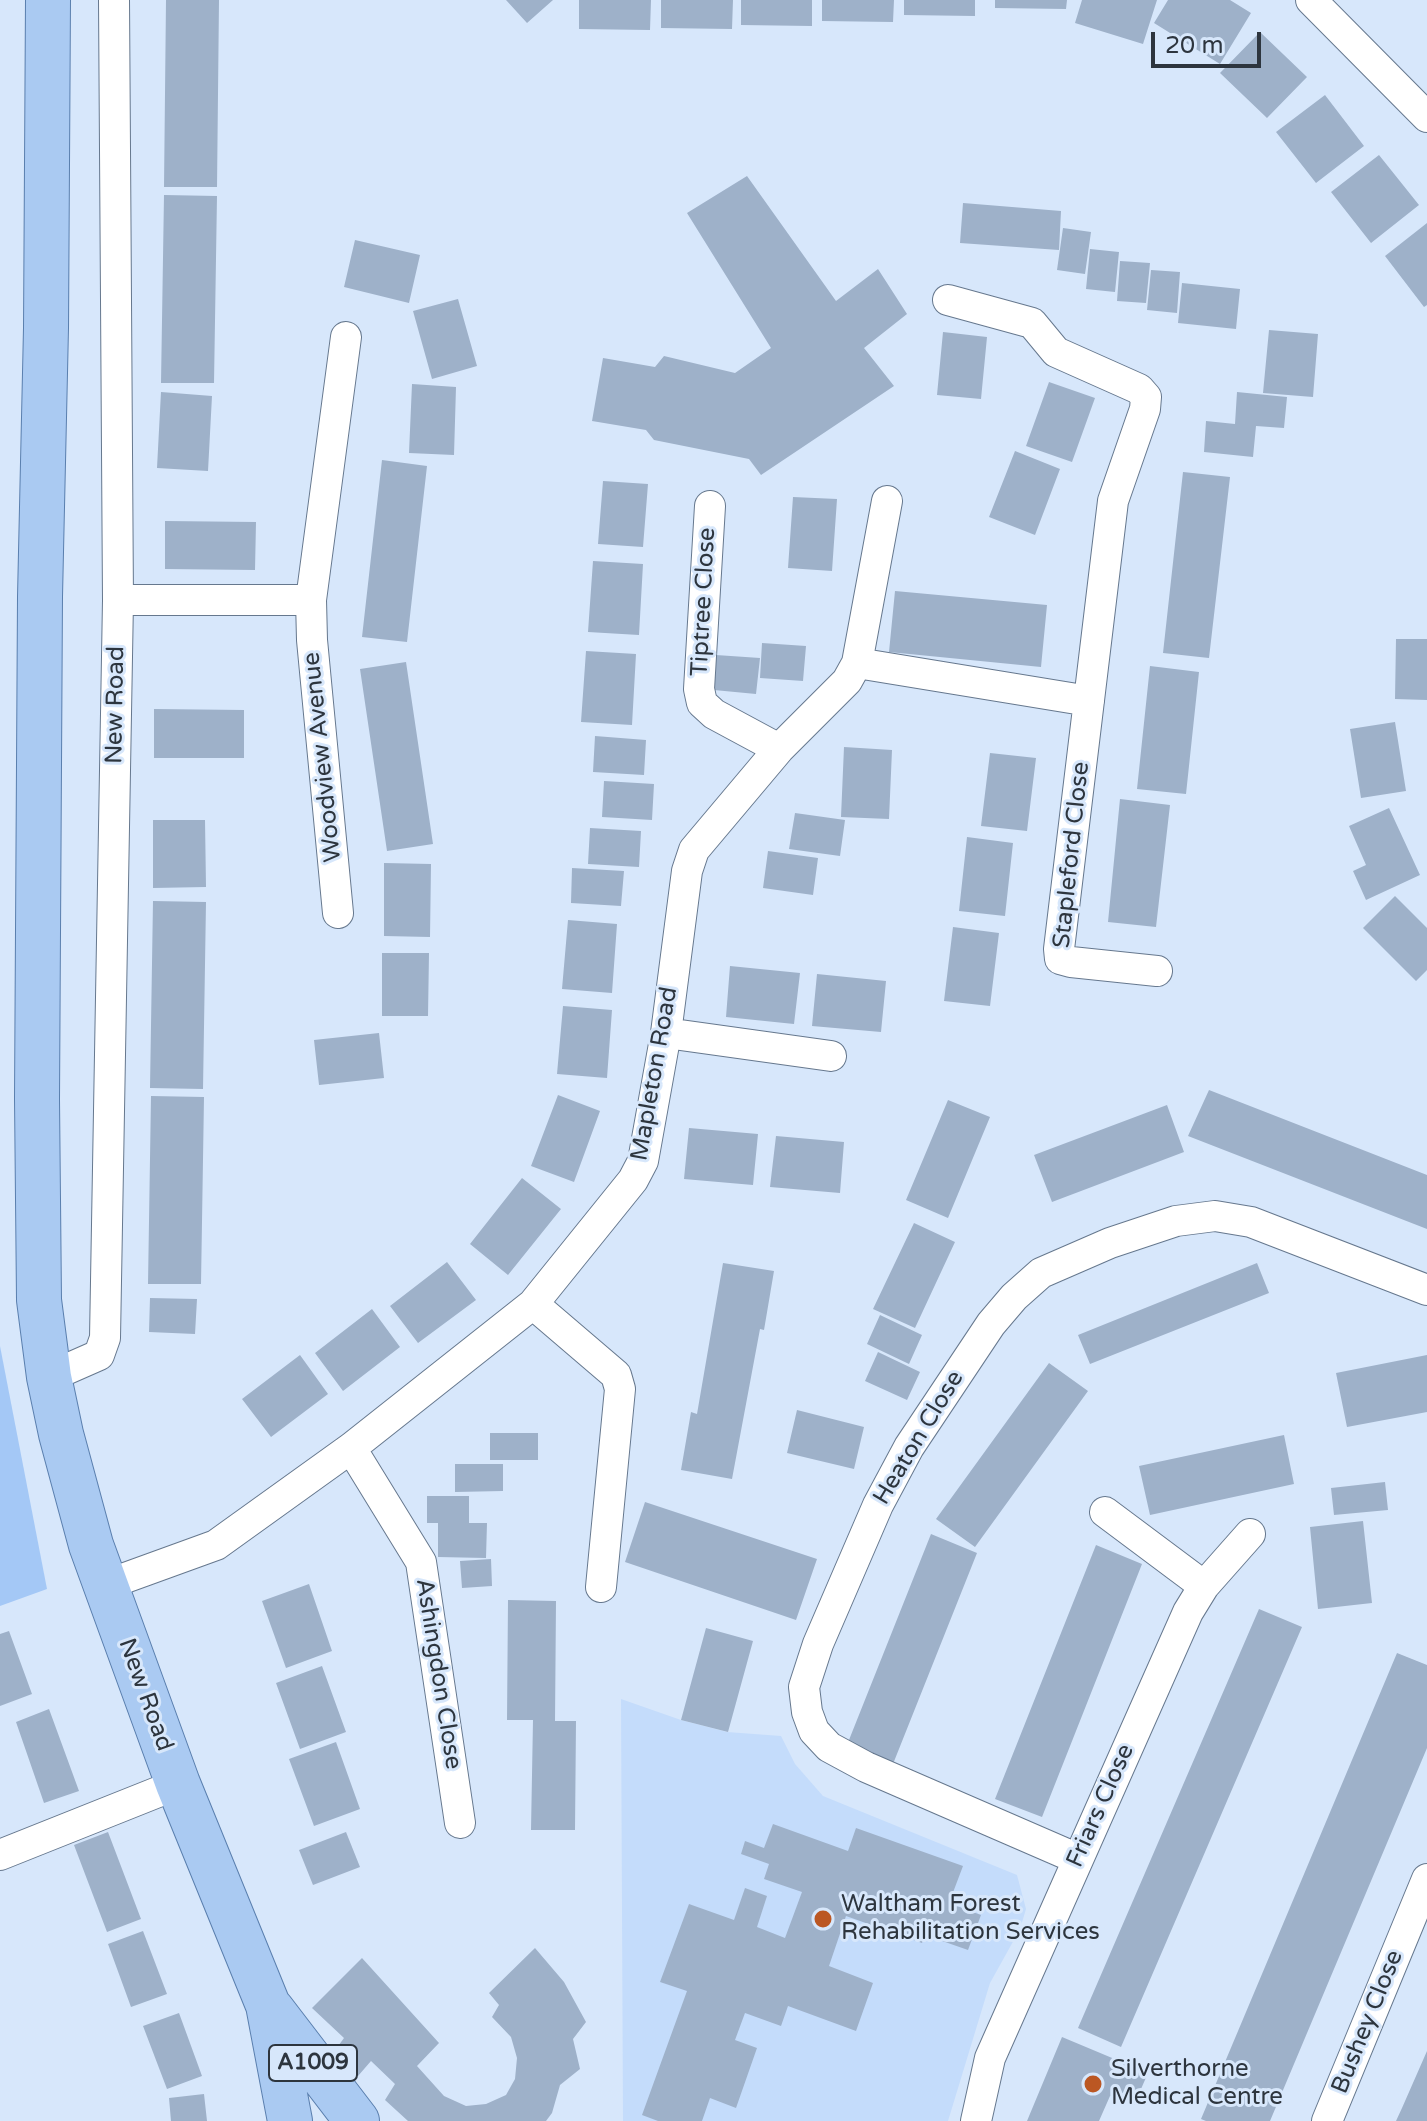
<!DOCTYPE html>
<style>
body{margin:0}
#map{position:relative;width:1427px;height:2121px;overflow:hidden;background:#d7e7fb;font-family:"Varela Round",sans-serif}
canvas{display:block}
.scale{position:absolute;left:1151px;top:32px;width:110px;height:36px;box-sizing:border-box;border:4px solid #2d353e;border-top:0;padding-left:10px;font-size:24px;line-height:28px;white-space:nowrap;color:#2d353e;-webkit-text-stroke:6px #d7e7fb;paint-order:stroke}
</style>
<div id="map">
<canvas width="1427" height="2121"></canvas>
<div class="scale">20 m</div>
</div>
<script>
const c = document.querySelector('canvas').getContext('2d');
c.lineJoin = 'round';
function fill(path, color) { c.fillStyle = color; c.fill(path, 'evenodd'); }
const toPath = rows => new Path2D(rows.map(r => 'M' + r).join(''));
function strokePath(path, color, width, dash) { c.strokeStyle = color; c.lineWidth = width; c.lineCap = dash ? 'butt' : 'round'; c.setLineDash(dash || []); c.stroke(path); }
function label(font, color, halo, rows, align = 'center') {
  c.font = font + ' "Varela Round",sans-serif'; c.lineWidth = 6; c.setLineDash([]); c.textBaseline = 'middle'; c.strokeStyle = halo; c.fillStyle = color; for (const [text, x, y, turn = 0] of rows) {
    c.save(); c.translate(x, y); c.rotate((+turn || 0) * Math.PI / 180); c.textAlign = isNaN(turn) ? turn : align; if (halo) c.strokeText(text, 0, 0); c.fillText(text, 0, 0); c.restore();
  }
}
const built = toPath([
 [621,1699,681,1720,727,1732,781,1736,795,1764,823,1796,1017,1875,1026,1909,1020,1929,990,1983,948,2121,623,2121]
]);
const green = toPath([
 [0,1346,47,1589,0,1606]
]);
const building = toPath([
 [166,0,219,0,217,187,164,187],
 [506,0,553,0,527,23],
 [579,0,651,0,650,30,579,29],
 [661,0,733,0,732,29,661,28],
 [741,0,812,0,812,26,741,25],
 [822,0,894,0,893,22,822,21],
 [904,0,975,0,975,16,904,15],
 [995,0,1067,0,1066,9,995,8],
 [1082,0,1157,0,1143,44,1075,23],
 [1168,0,1230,0,1251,13,1220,64,1154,23],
 [1260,32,1307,77,1267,118,1220,73],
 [1325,95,1364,146,1316,183,1276,132],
 [1379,155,1419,205,1371,243,1331,192],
 [747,176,836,301,878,269,907,314,864,348,894,386,761,475,749,459,654,440,646,430,592,421,603,358,655,367,664,356,735,373,771,348,687,213],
 [164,195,217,196,214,383,161,383],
 [963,203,1061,211,1059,250,960,243],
 [1427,223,1427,305,1424,307,1385,256],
 [1063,228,1091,232,1085,274,1057,270],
 [355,240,420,255,409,303,344,287],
 [1090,249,1119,252,1115,292,1086,289],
 [1120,261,1150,263,1146,303,1117,301],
 [1151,270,1180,272,1177,313,1147,310],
 [1182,283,1240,289,1236,329,1178,323],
 [458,299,477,366,432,379,413,311],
 [1269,330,1318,334,1313,397,1263,393],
 [943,332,987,337,981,399,937,395],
 [1049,382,1095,398,1072,462,1026,446],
 [412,384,456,387,454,455,409,453],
 [161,392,212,396,208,471,157,468],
 [1237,392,1287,397,1284,428,1256,426,1253,457,1204,452,1206,421,1235,424],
 [1015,451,1060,469,1035,535,989,517],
 [382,460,427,466,407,642,362,637],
 [1183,472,1230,477,1209,658,1163,653],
 [603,481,648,484,643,547,598,544],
 [793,497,837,499,832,571,788,568],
 [165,521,256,522,255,570,165,569],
 [593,561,643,564,639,635,588,632],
 [895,591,1047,605,1041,667,889,652],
 [1396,639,1427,639,1427,700,1395,699],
 [762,643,806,646,803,681,760,678],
 [586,651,636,654,632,725,581,722],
 [716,655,760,658,756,694,714,690],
 [406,662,433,844,387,851,360,669],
 [1150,666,1199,672,1186,794,1137,789],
 [154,709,244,710,244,758,154,758],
 [1395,722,1406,791,1361,798,1350,729],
 [595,736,646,740,644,775,593,772],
 [844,747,892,750,889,819,841,817],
 [990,753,1036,758,1027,831,981,826],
 [604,781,654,784,652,820,602,817],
 [1120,799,1170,805,1156,927,1108,922],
 [1389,808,1420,875,1366,900,1353,871,1366,865,1349,826],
 [795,813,845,820,840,856,789,849],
 [153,820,205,820,206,887,153,888],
 [590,828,641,831,639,867,588,864],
 [967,837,1013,843,1005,916,959,911],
 [768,851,818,858,813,895,763,888],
 [384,863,431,864,430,937,384,936],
 [572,868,624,871,621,906,571,903],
 [1395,896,1427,928,1427,970,1416,981,1363,928],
 [153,901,206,902,203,1089,150,1088],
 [568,920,617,924,612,993,562,989],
 [953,927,999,933,990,1006,944,1001],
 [382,953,429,953,428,1016,382,1016],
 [730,966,800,973,794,1024,726,1017],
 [817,974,886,981,881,1032,812,1026],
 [563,1006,612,1010,607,1078,557,1074],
 [379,1033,384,1078,319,1085,314,1040],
 [1209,1090,1427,1175,1427,1229,1188,1136],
 [558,1095,600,1111,574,1182,531,1166],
 [151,1096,204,1097,201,1284,148,1284],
 [948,1100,990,1117,948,1218,906,1200],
 [1167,1105,1184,1152,1052,1202,1034,1155],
 [689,1128,758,1134,753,1185,684,1179],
 [776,1136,844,1142,840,1193,770,1187],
 [522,1178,561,1209,508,1275,470,1244],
 [914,1223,955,1242,915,1328,873,1309],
 [447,1262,476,1300,418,1343,390,1306],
 [723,1263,774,1271,764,1330,760,1329,732,1479,681,1470,691,1412,697,1414],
 [1257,1263,1269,1293,1090,1364,1078,1335],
 [150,1298,197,1299,195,1334,149,1332],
 [372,1309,400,1347,343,1391,315,1353],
 [880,1315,922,1335,909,1364,867,1344],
 [878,1352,920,1372,907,1400,865,1381],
 [300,1355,328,1394,271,1437,242,1399],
 [1427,1355,1427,1412,1347,1427,1336,1373],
 [1049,1363,1088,1391,975,1547,936,1519],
 [797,1410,864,1427,854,1469,787,1453],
 [490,1433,538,1433,538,1460,490,1460],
 [1284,1435,1294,1484,1150,1515,1139,1466],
 [455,1464,503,1464,503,1491,455,1492],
 [1385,1482,1388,1510,1334,1515,1331,1488],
 [427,1496,469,1496,469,1523,487,1523,486,1558,438,1557,438,1523,427,1523],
 [645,1502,817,1559,796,1620,625,1562],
 [1363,1521,1372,1603,1318,1609,1310,1527],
 [931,1534,977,1553,891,1769,845,1750],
 [1096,1545,1142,1564,1042,1817,995,1799],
 [491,1559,492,1586,462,1588,460,1561],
 [309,1584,332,1651,286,1668,262,1601],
 [508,1600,556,1601,555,1721,576,1721,575,1830,531,1830,533,1720,507,1720],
 [1259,1609,1302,1627,1121,2047,1078,2028],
 [706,1628,753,1641,728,1732,681,1720],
 [9,1631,32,1694,0,1706,0,1634],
 [1397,1653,1427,1665,1427,1748,1270,2121,1206,2121,1201,2119],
 [322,1666,346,1732,300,1749,276,1683],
 [49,1709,79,1791,44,1803,16,1722],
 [336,1742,360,1809,314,1826,289,1759],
 [773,1824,848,1851,856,1828,963,1866,949,1903,981,1915,968,1950,925,1935,922,1943,846,1916,829,1966,873,1983,856,2031,788,2006,781,2026,745,2013,735,2040,757,2048,736,2108,710,2098,702,2121,658,2121,642,2115,687,1991,660,1982,689,1904,734,1920,745,1888,767,1896,757,1927,785,1938,802,1892,764,1879,769,1864,741,1854,745,1841,764,1848],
 [108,1832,141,1919,107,1932,74,1845],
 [346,1832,360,1867,313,1885,299,1850],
 [143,1931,167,1994,131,2007,108,1944],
 [535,1948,564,1982,586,2022,573,2039,580,2069,560,2085,552,2113,546,2121,408,2121,385,2100,395,2084,371,2061,358,2076,333,2053,344,2038,312,2008,362,1958,439,2043,417,2066,444,2096,466,2106,486,2104,506,2095,515,2079,517,2058,511,2037,492,2017,499,2005,489,1993],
 [179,2013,202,2076,167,2089,143,2026],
 [1062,2037,1148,2073,1134,2105,1110,2096,1099,2121,1027,2121],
 [1427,2051,1427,2121,1396,2121,1402,2108],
 [204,2094,207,2121,171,2121,169,2098]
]);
const minor = toPath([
 [1311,0,1427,117],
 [948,300,1032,323,1056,352,1139,389,1146,397,1145,409,1113,501,1059,949,1060,959,1071,962,1157,971],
 [710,506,699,689,702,703,714,714,779,749],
 [118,600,311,600],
 [857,663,1089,701],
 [338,913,312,640,311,600,346,337],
 [666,1033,831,1056],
 [533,1304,616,1375,620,1389,601,1587],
 [49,1377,99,1355,105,1338,118,600,114,0],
 [351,1448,421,1562,460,1823],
 [1105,1512,1204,1586],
 [105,1589,125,1578,216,1545,351,1448,533,1304,633,1180,643,1161,666,1033,687,871,694,850,779,749,847,681,857,663,887,501],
 [0,1855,178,1784],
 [1078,1859,866,1767,829,1747,814,1731,807,1712,804,1687,818,1644,878,1505,909,1447,991,1324,1014,1297,1041,1273,1110,1243,1176,1221,1215,1216,1251,1222,1427,1290],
 [976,2121,990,2058,1188,1612,1204,1586,1250,1534],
 [1327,2121,1427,1879]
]);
const primary = toPath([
 [48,0,46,328,40,597,37,1099,39,1300,49,1377,61,1434,91,1545,178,1784,268,2005,290,2121],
 [272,2010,357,2121]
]);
const markers = [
 [823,1919,10,"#bb5723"],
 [1093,2084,10,"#bb5723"]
];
const shields = [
 [313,2063,88]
];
const shieldNames = [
 ["A1009",313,2063]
];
const streetNames = [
 ["Tiptree Close",704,602,-87],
 ["New Road",116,705,-89],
 ["Woodview Avenue",323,757,-96],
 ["Stapleford Close",1072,855,-84],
 ["Mapleton Road",655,1074,-80],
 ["Heaton Close",919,1438,-59],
 ["Ashingdon Close",438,1674,81],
 ["New Road",145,1695,70],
 ["Friars Close",1101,1806,-66],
 ["Bushey Close",1368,2022,-68]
];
const poiNames = [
 ["Waltham Forest",841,1905],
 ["Rehabilitation Services",841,1933],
 ["Silverthorne",1111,2070],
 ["Medical Centre",1111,2098]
];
fill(built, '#c4dcfb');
fill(green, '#a4c8f6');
fill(building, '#9eb1c9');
strokePath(minor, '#66788e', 32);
strokePath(primary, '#5a7fae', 46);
strokePath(minor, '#fff', 30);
strokePath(primary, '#aacaf2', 44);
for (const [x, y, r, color] of markers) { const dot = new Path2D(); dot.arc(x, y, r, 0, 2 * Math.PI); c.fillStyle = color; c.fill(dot); strokePath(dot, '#d7e7fb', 3); }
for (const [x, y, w] of shields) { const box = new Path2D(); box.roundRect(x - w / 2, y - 18, w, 36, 6); c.fillStyle = '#d7e7fb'; c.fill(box); strokePath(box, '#2d353e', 2); }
label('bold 22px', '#2d353e', null, shieldNames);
label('24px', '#2d353e', '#d7e7fb', streetNames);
label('24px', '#2d353e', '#d7e7fb', poiNames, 'left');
</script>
